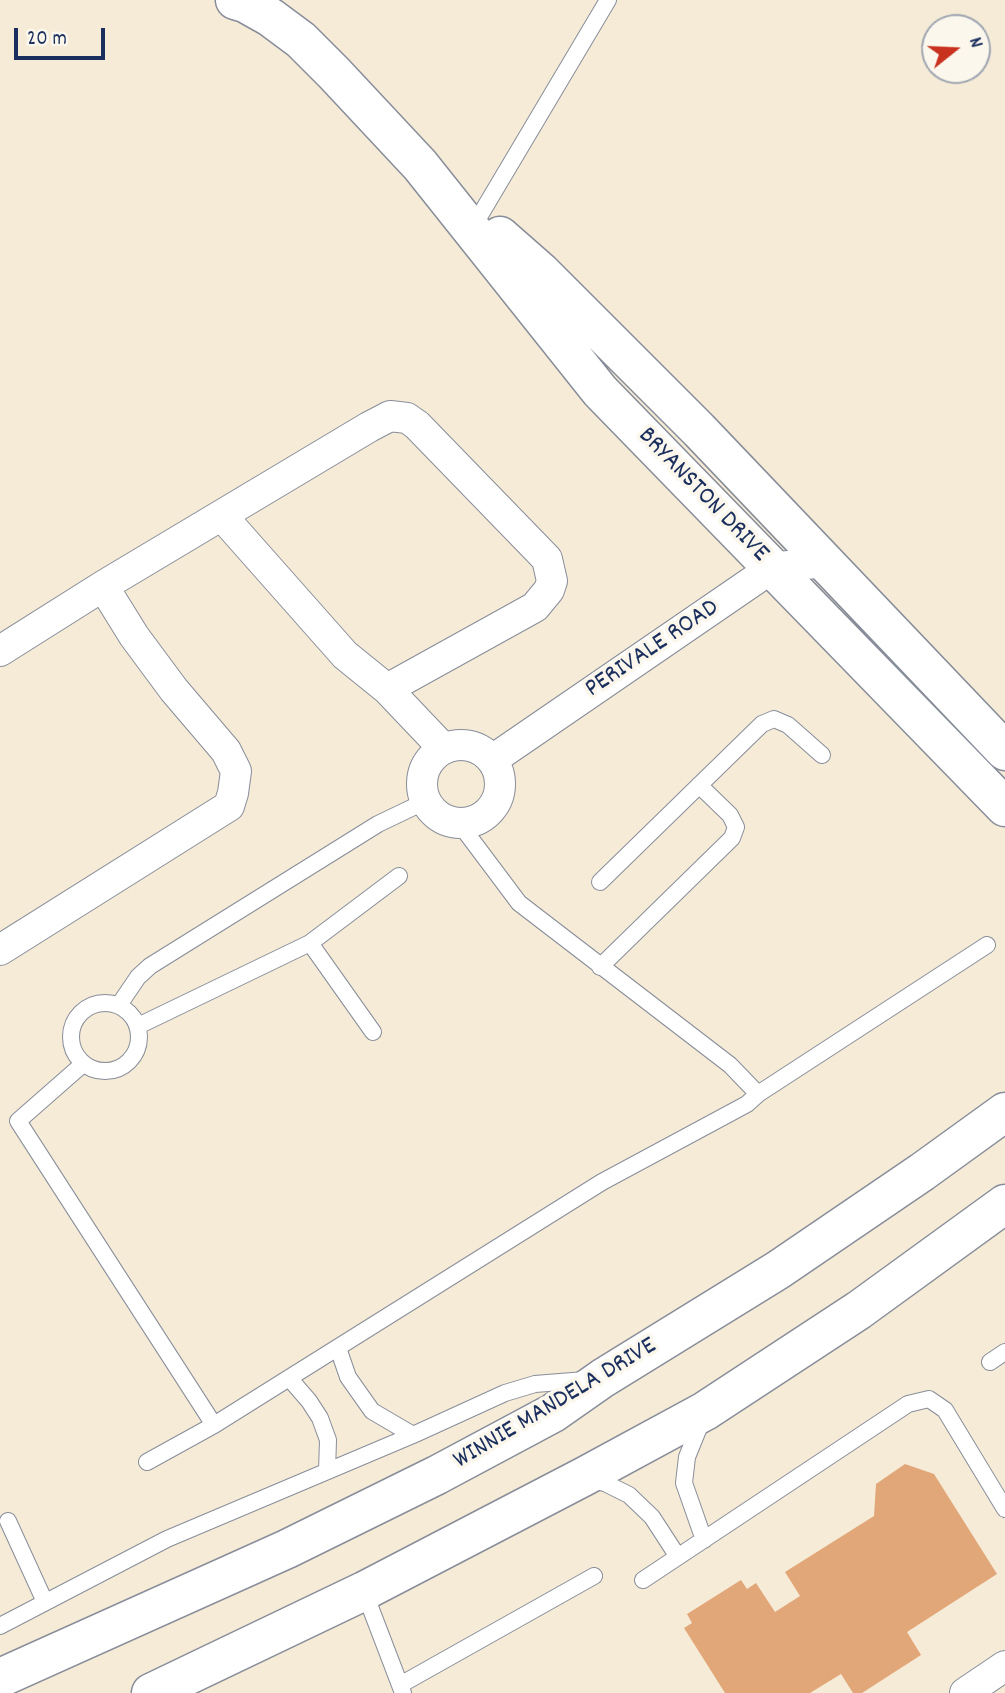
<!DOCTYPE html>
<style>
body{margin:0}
#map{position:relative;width:1005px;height:1693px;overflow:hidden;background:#f5ebd6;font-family:Dekko,sans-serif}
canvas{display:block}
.north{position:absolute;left:921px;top:14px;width:70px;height:70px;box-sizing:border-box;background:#fbf7ec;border:2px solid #a1a7b3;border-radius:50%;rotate:72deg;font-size:19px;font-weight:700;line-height:28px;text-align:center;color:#1b2f5e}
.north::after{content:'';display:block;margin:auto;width:24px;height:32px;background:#c8321e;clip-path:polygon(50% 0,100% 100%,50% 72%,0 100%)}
.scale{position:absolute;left:14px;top:28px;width:91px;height:32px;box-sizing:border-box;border:4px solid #1b2f5e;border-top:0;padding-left:9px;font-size:21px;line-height:24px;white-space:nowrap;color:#1b2f5e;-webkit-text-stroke:5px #fbf7ec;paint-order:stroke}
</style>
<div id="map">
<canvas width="1005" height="1693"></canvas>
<div class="north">N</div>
<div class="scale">20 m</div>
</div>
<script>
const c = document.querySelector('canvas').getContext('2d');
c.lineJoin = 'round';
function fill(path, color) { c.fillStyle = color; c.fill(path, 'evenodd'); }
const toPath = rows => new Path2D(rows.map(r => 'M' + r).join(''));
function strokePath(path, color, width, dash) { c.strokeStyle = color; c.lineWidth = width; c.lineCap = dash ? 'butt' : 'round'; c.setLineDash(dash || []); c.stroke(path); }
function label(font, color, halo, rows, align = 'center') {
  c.font = font + ' Dekko,sans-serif'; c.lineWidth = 7; c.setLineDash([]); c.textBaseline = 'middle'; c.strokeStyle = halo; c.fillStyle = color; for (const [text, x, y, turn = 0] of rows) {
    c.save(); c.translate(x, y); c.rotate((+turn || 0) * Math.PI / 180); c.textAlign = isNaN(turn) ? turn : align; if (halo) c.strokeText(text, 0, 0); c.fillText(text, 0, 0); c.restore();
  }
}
const building = toPath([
 [905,1464,934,1474,997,1574,907,1632,921,1655,862,1693,853,1693,841,1674,810,1693,725,1693,684,1628,692,1623,687,1614,741,1580,747,1589,756,1583,775,1612,800,1596,785,1572,874,1516,876,1484]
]);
const lane = toPath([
 [479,217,608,0],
 [600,882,762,724,774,719,788,725,822,755],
 [310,943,373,1032],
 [600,967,732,838,736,827,730,815,699,785],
 '71 1037a34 34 0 1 1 68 0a34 34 0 1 1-68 0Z',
 [119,1005,138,977,150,966,378,824,426,801],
 [138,1026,310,943,399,876],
 [83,1064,18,1121,214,1425,602,1182,747,1104,758,1094,730,1065,519,903,459,823],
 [758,1094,987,945],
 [338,1348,348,1377,372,1411,413,1435],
 [990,1362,1005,1352],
 [289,1378,309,1401,320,1418,328,1440,327,1471],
 [702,1420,687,1457,684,1483,704,1540],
 [147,1462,214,1425],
 [589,1478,607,1484,629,1495,652,1517,678,1557],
 [8,1521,45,1602],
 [643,1580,908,1404,929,1399,945,1410,1005,1509],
 [364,1591,403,1693],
 [0,1626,167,1539,413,1435,505,1393,535,1384,585,1380],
 [400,1685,594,1576]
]);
const street = toPath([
 [222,516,345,655,387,689],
 [0,651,103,586,369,427,390,416,407,418,417,425,547,559,552,581,549,590,535,607,387,689,444,749],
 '422 784a39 39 0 1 1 78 0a39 39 0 1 1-78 0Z',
 [492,760,772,568,823,562],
 [0,950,229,806,233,793,236,771,226,751,174,690,134,636,103,586],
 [965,1693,1005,1666]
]);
const secondary = toPath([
 [235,0,245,3,270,17,301,40,334,73,420,165,600,391,1005,807],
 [500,236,541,272,699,430,1005,751]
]);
const primary = toPath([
 [0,1678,287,1549,437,1475,553,1413,603,1378,778,1270,922,1172,1005,1112],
 [151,1693,364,1591,585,1476,705,1411,859,1310,1005,1204]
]);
const streetNames = [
 ["BRYANSTON DRIVE",702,496,46],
 ["PERIVALE ROAD",653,650,-34],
 ["WINNIE MANDELA DRIVE",556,1405,-31]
];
fill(building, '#e2a779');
strokePath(lane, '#888d9a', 18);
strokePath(street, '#888d9a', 32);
strokePath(secondary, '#888d9a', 41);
strokePath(primary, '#888d9a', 41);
strokePath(lane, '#fff', 16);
strokePath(street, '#fff', 30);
strokePath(secondary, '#fff', 38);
strokePath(primary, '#fff', 38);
label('26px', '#1b2f5e', '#fbf7ec', streetNames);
</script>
